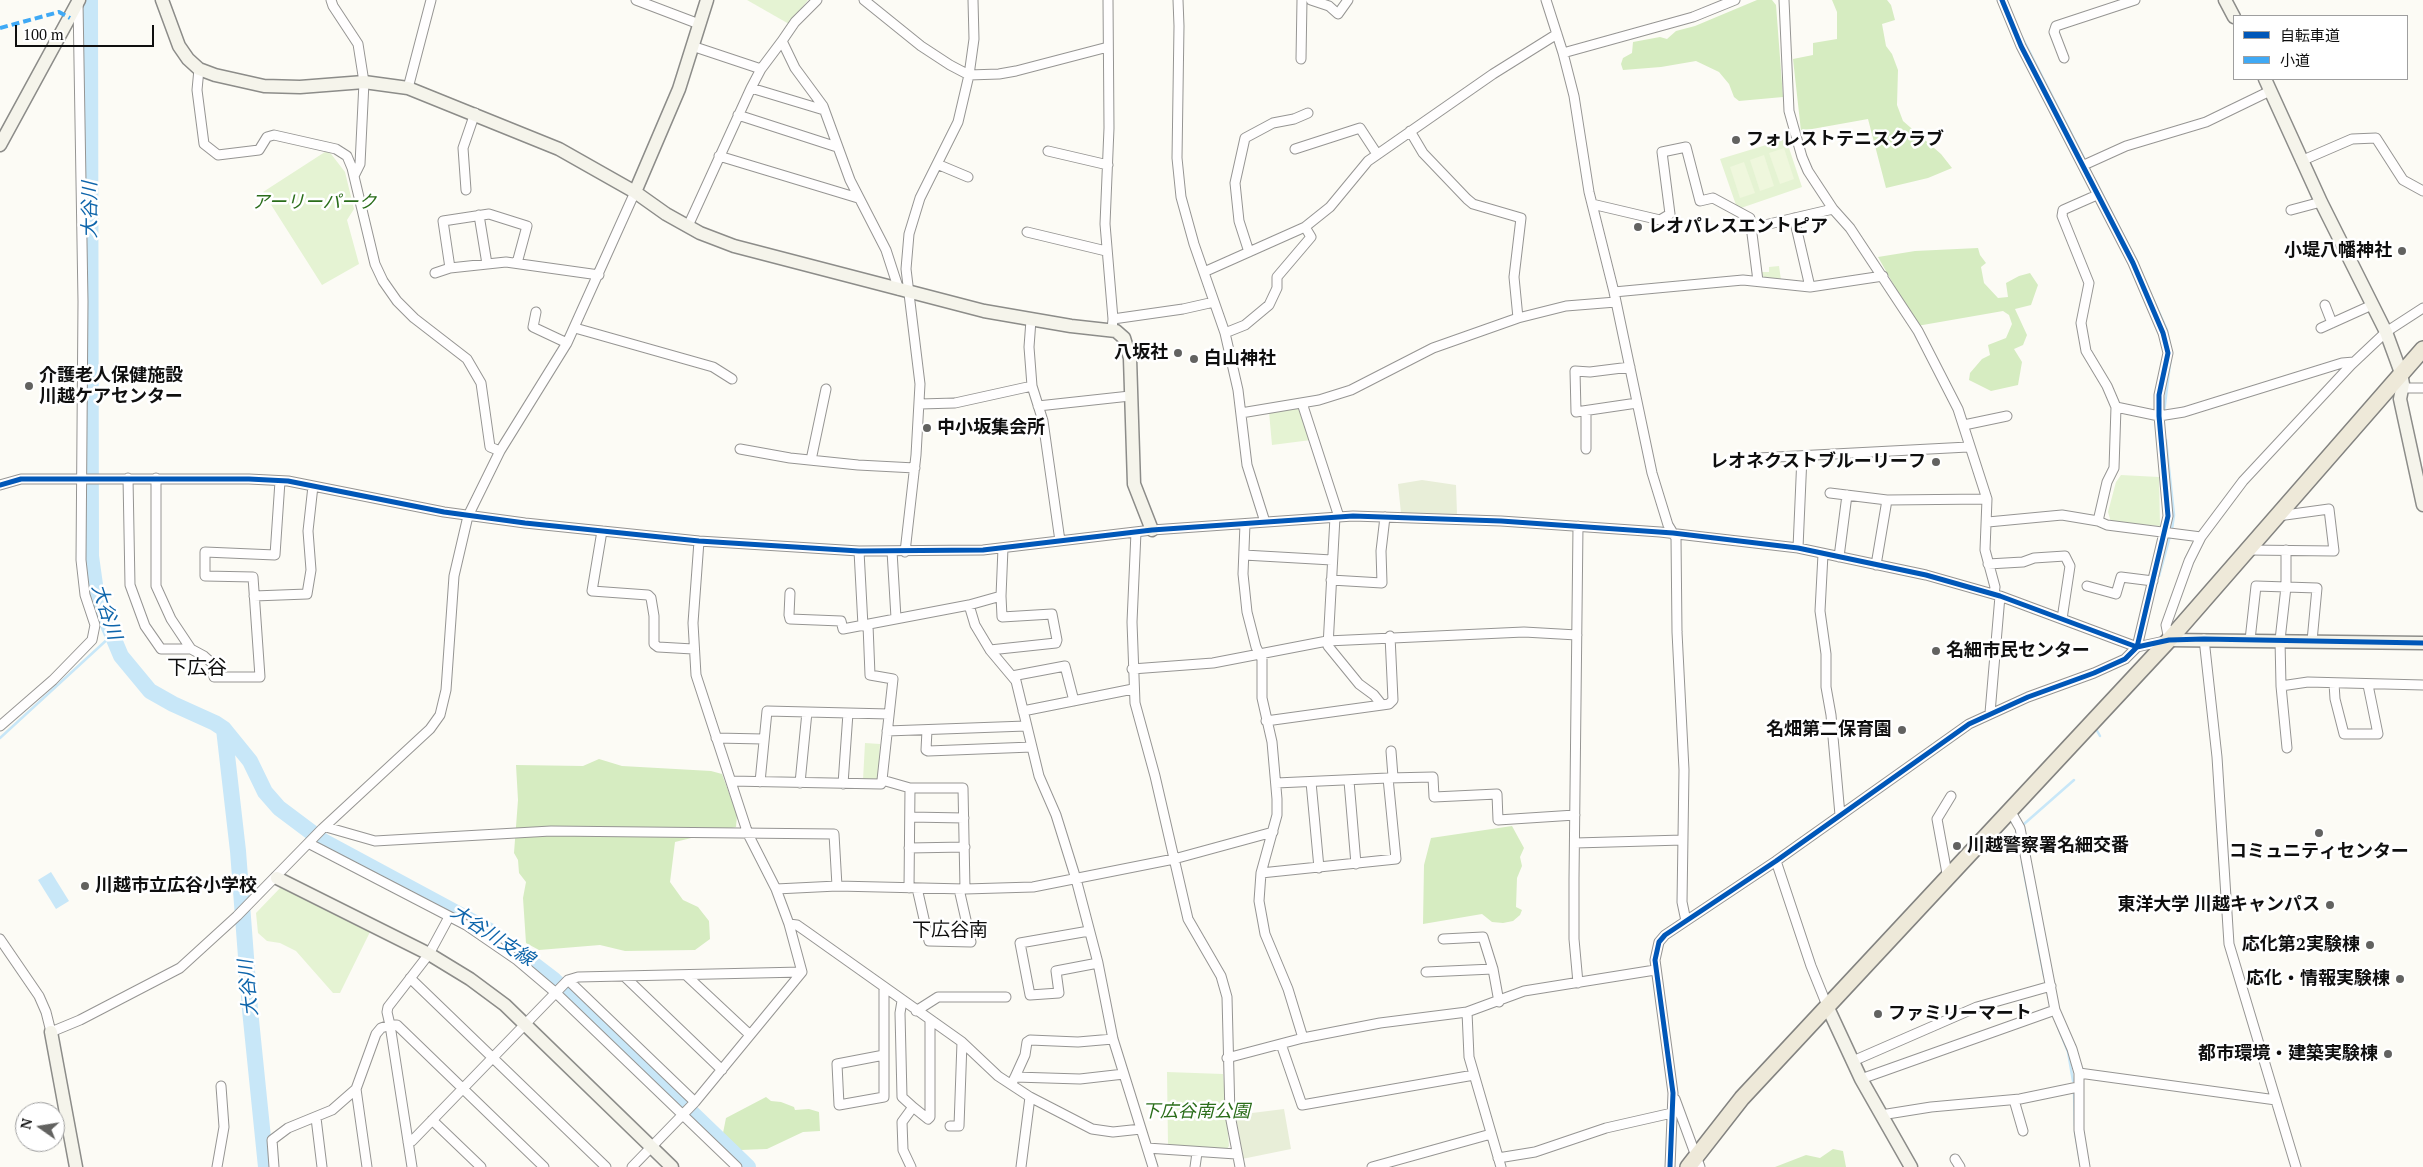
<!DOCTYPE html>
<meta charset="utf-8">
<style>
body{margin:0}
#map{position:relative;width:2423px;height:1167px;overflow:hidden;background:#fcfbf5;font-family:"PT Serif","Noto Sans JP",serif}
canvas{display:block}
.legend{position:absolute;left:2233px;top:15px;width:175px;height:65px;box-sizing:border-box;background:#fff;border:1px solid #9f9f9f;margin:0;padding:6px 9px;list-style:none;font-size:15px;color:#0f0f0f}
.legend li{display:flex;align-items:center;gap:10px;height:25px}
.legend b{width:25px;border:1px solid #9f9f9f}
.north{position:absolute;left:15px;top:1102px;width:50px;height:50px;box-sizing:border-box;background:#fff;border:1px solid #9f9f9f;border-radius:50%;rotate:283deg;font-size:14px;font-weight:700;line-height:20px;text-align:center;color:#0f0f0f}
.north::after{content:'';display:block;margin:auto;width:18px;height:22px;background:#626260;clip-path:polygon(50% 0,100% 100%,50% 72%,0 100%)}
.scale{position:absolute;left:15px;top:25px;width:139px;height:22px;box-sizing:border-box;border:2px solid #0f0f0f;border-top:0;padding-left:6px;font-size:15px;line-height:18px;white-space:nowrap;color:#0f0f0f;-webkit-text-stroke:4px #fff;paint-order:stroke}
</style>
<div id="map">
<canvas width="2423" height="1167"></canvas>
<ul class="legend">
<li><b style="height:6px;background:#0057b8"></b>自転車道</li>
<li><b style="height:6px;background:#3fa9f5"></b>小道</li>
</ul>
<div class="north">N</div>
<div class="scale">100 m</div>
</div>
<script>
const c = document.querySelector('canvas').getContext('2d');
c.lineJoin = 'round';
function fill(path, color) { c.fillStyle = color; c.fill(path, 'evenodd'); }
const toPath = rows => new Path2D(rows.map(r => 'M' + r).join(''));
function strokePath(path, color, width, dash) { c.strokeStyle = color; c.lineWidth = width; c.lineCap = dash ? 'butt' : 'round'; c.setLineDash(dash || []); c.stroke(path); }
function label(font, color, halo, rows, align = 'center') {
  c.font = font + ' "PT Serif","Noto Sans JP",serif'; c.lineWidth = 5; c.setLineDash([]); c.textBaseline = 'middle'; c.strokeStyle = halo; c.fillStyle = color; for (const [text, x, y, turn = 0] of rows) {
    c.save(); c.translate(x, y); c.rotate((+turn || 0) * Math.PI / 180); c.textAlign = isNaN(turn) ? turn : align; if (halo) c.strokeText(text, 0, 0); c.fillText(text, 0, 0); c.restore();
  }
}
const green = toPath([
 [747,0,808,0,789,24],
 [1786,139,1802,187,1741,208,1736,205,1720,159],
 [328,150,345,172,354,209,347,220,359,264,322,285,263,192],
 [1779,266,1781,280,1763,278,1762,272,1769,272,1769,267],
 [1302,407,1311,440,1272,445,1269,412],
 [2121,475,2159,477,2160,526,2111,522,2108,512,2116,482],
 [865,743,880,744,878,781,863,780],
 [282,886,370,932,340,993,333,993,296,951,280,943,267,941,258,933,256,913],
 [1167,1072,1223,1074,1229,1146,1226,1150,1168,1145]
]);
const forest = toPath([
 [1757,0,1772,0,1776,5,1783,97,1739,101,1734,97,1729,84,1719,72,1696,61,1661,67,1623,70,1621,64,1623,58,1632,53,1633,42,1660,37,1667,39,1676,31,1695,26],
 [1832,0,1887,0,1891,5,1895,20,1882,24,1886,46,1892,54,1898,70,1897,105,1903,121,1941,154,1952,168,1928,178,1886,188,1868,119,1801,131,1793,59,1813,55,1813,43,1837,39,1837,12],
 [1978,248,1980,255,1986,263,1981,267,1984,283,1998,298,2008,297,2006,283,2019,276,2030,273,2038,285,2031,305,2015,309,2027,335,2023,345,2014,349,2022,362,2018,385,1991,391,1969,380,1970,373,1982,359,1990,355,1988,345,2006,338,2012,324,2009,315,2003,311,1917,326,1878,257,1915,251],
 [599,759,622,766,711,771,722,774,737,815,736,827,675,842,670,882,683,900,698,907,709,921,710,939,695,950,625,951,600,945,539,950,526,943,523,898,526,882,519,873,518,860,514,853,518,800,516,765,583,766],
 [1512,826,1524,848,1520,857,1522,866,1517,878,1516,907,1522,910,1520,915,1513,921,1503,923,1492,922,1482,914,1423,924,1424,865,1431,838],
 [766,1097,771,1101,781,1102,794,1107,795,1110,809,1109,819,1112,820,1131,803,1132,767,1149,741,1150,723,1133,726,1118],
 [1833,1149,1843,1151,1846,1167,1775,1167,1806,1155,1820,1158]
]);
const cemetery = toPath([
 [1422,480,1456,485,1457,514,1401,513,1398,484],
 [1284,1109,1291,1149,1242,1159,1236,1115]
]);
const pitch = toPath([
 [1784,148,1794,179,1780,184,1769,153],
 [1764,155,1774,186,1760,191,1750,160],
 [1744,162,1755,193,1740,198,1730,167]
]);
const water = toPath([
 [51,872,69,901,56,909,38,880]
]);
const stream = toPath([
 [2020,33,2086,162],
 [2094,178,2136,260],
 [2150,292,2167,330,2171,350],
 [2164,412,2171,356],
 [2159,576,2172,529,2174,515,2166,440],
 [2095,727,2100,736],
 [0,738,111,636],
 [2024,824,2074,780],
 [2022,862,2044,976],
 [2058,1027,2068,1052,2073,1081],
 [2074,1092,2075,1126],
 [2075,1132,2080,1161]
]);
const river = toPath([
 [90,0,91,556,97,599,121,656,150,691,173,704,215,723,224,729,250,761,265,792,279,808,323,841,490,931,553,979,748,1167],
 [224,729,238,851,250,1010,266,1167]
]);
const street = toPath([
 [331,0,333,6,358,44,364,82,360,164,354,176],
 [636,0,699,24],
 [817,0,795,22,782,41,795,68,823,106,850,180,886,250,899,290],
 [864,0,921,46,950,65,969,75,999,74,1016,71,1108,47],
 [1108,0,1109,128,1105,224,1113,319,1112,330],
 [1178,0,1179,26,1177,158,1181,197,1194,244,1225,333,1238,390,1247,465,1265,522],
 [1311,0,1329,6,1338,14,1348,0],
 [1546,0,1563,53,1574,96,1589,192,1614,292,1652,473,1668,525,1676,538,1677,632,1684,770,1682,902,1686,921],
 [1784,0,1789,111,1802,157,1808,171,1833,209,1850,228,1918,331,1958,409,1987,499,1985,550,1995,587,1994,594],
 [692,46,761,69],
 [1563,53,1693,17,1735,0],
 [2064,58,2054,32,2056,26,2135,0],
 [1301,59,1302,0],
 [199,69,197,90,204,144,218,155,259,150,267,137,274,135,336,149,347,156,352,168,375,264,383,281,397,301,414,318,467,359,481,383,490,447,500,451],
 [408,88,431,0],
 [751,88,824,110],
 [738,115,837,147],
 [1410,131,1423,153,1467,199,1473,204,1521,218,1514,277,1518,318],
 [1295,149,1360,128,1377,154],
 [1048,151,1108,165],
 [719,156,858,198],
 [2301,161,2352,139,2376,138,2403,180,2423,191],
 [937,164,968,177],
 [2084,165,2126,146,2206,122,2270,91],
 [466,190,463,148,475,113],
 [2097,195,2063,210,2062,216,2089,283,2081,323,2086,351,2107,386,2116,407,2159,416,2184,412,2342,363,2354,362],
 [1592,204,1660,220,1670,214,1662,152,1686,147,1700,201,1713,198,1750,218,1758,281],
 [2291,210,2321,202],
 [479,215,487,264],
 [1794,218,1810,287],
 [688,226,751,88,761,69,782,41],
 [1752,228,1833,209],
 [1027,232,1106,251],
 [1249,252,1239,221,1235,183,1245,138,1273,123,1294,119,1308,113],
 [450,268,443,221,489,214,527,226,517,263],
 [1204,272,1305,227,1330,207,1368,161,1493,74,1557,34],
 [435,273,450,268,506,262,599,275],
 [1614,292,1743,280,1810,287,1883,276],
 [2325,305,2332,323],
 [536,312,533,327,567,343],
 [1113,319,1183,309,1214,302],
 [1031,320,1029,347,1032,386,1043,421,1060,541],
 [575,328,713,367,732,379],
 [2321,328,2372,305],
 [1225,333,1245,325,1269,305,1277,288,1277,277,1311,237,1305,227],
 [1630,367,1590,372,1575,371,1576,412,1637,403],
 [2402,388,2423,388],
 [1302,403,1339,517],
 [920,404,955,403,1032,386],
 [1038,406,1130,396],
 [2116,407,2114,468,2107,482,2098,521,2107,525,2201,537],
 [1586,411,1586,449],
 [1241,413,1319,400,1351,390,1433,348,1518,318,1566,306,1616,302],
 [1964,425,2007,416],
 [740,449,790,458,858,465,915,468],
 [1758,458,1968,447],
 [811,460,826,389],
 [128,478,130,585,145,626,161,649,191,649,204,656,213,664,214,677,260,677,253,577,205,576,205,552,275,555,280,481],
 [156,478,156,586,171,619,191,649],
 [0,485,21,479,249,479,288,481,444,512,525,523,699,541,859,551,983,550,1152,530,1353,516,1501,521,1660,532,1798,548,1926,575,2000,596,2137,647,2169,640,2166,625,2189,561,2201,537,2243,481,2351,365,2386,332,2423,308],
 [1830,493,1887,500,1987,499],
 [1988,522,2062,515,2098,521],
 [1245,524,1243,574,1247,612,1256,647,1262,659,1262,698,1272,742,1277,799,1277,815,1261,873,1259,901,1265,934,1288,989,1303,1038],
 [602,531,592,591,648,595,651,598,654,616,654,644,658,647,693,649],
 [1136,532,1132,622,1135,703,1155,776,1188,919,1221,976,1227,997,1230,1115,1240,1167],
 [1798,548,1802,456],
 [2248,550,2334,551,2329,509,2278,516],
 [2286,550,2286,587,2280,640,2281,686,2287,748],
 [859,551,863,626],
 [892,551,896,618],
 [905,552,916,455,920,384,906,269,909,234,920,198,958,122,969,75,974,39,973,0],
 [1823,554,1820,611,1826,654,1826,687,1831,715,1840,815],
 [1244,555,1332,560],
 [1839,557,1847,495],
 [1988,564,2023,562,2034,558,2065,556,2070,566,2062,619],
 [1876,565,1887,500],
 [1331,580,1382,583,1381,551,1385,517],
 [2087,586,2116,594,2121,577,2153,581],
 [790,593,789,615,790,619,841,621,843,629,969,605,1001,596,1003,548],
 [254,596,307,594,311,570,308,531,313,486],
 [969,605,975,625,990,650,1016,681,1039,776,1056,815,1076,879,1098,963,1113,1039,1153,1167],
 [868,625,870,675,893,679,882,780],
 [2204,639,2217,757,2229,944,2296,1167],
 [2250,640,2256,586,2317,588,2312,641],
 [990,650,1056,643,1057,640,1052,614,1002,617,1001,596],
 [1132,669,1213,663,1327,641,1524,632,1577,635],
 [1012,676,1065,666,1074,701],
 [2334,683,2335,699,2344,734,2378,734,2368,685],
 [2281,686,2308,682,2423,685],
 [1382,705,1389,704,1393,700,1390,636],
 [1023,711,1133,689],
 [1990,713,2000,596],
 [1266,721,1382,705,1374,695,1359,684,1328,646,1335,517],
 [0,726,53,680,92,640,95,625,85,595,81,560,83,301,78,2],
 [927,730,926,750,928,751,1032,747],
 [887,731,1026,726],
 [1803,732,1832,731],
 [716,738,763,739],
 [1391,751,1393,777],
 [1388,778,1433,777,1434,797,1497,794,1498,820,1575,815],
 [731,781,881,784,882,780,910,788,963,788,965,889],
 [1349,781,1356,864],
 [760,782,767,711,889,714],
 [1311,782,1319,868],
 [800,783,807,712],
 [843,784,848,713],
 [2011,812,2020,828,2055,1010,2072,1049,2079,1073,2079,1130,2085,1167],
 [910,817,964,818],
 [326,827,375,841,551,831,834,834,837,886],
 [1575,843,1683,840],
 [310,844,466,925,517,960,556,993,737,1167],
 [909,848,965,847],
 [1776,861,1811,966,1828,1008],
 [1261,873,1396,859,1388,778,1276,783],
 [1948,879,1937,819,1951,796],
 [909,888,910,788],
 [917,888,929,941,971,942,959,889],
 [776,889,837,886,965,889,1033,887,1174,859,1273,832],
 [449,917,429,954,388,1007,387,1012,390,1025,397,1025,544,1167],
 [789,924,797,925,807,932,962,1042,998,1076,1030,1097,1092,1129,1113,1132,1141,1129],
 [1089,931,1020,943,1030,995,1059,993,1056,971,1098,963],
 [0,939,39,996,46,1012,51,1032,80,1020,180,968,237,916,322,829,430,729,440,715,446,690,454,576,468,516,500,451,567,343,635,192],
 [1443,939,1483,937,1493,969],
 [1426,972,1493,969,1499,1002],
 [624,976,722,1070],
 [687,976,749,1034],
 [410,978,606,1167],
 [568,980,695,1102],
 [1578,983,1574,939,1574,879,1578,526],
 [884,987,884,1097,839,1105,837,1064,884,1055],
 [902,1001,900,1013,902,1097,913,1107,902,1122,903,1150,911,1167],
 [916,1011,938,997,1006,997],
 [1467,1012,1469,1057,1501,1167],
 [1281,1044,1302,1105,1474,1075],
 [1227,1058,1303,1038,1380,1023,1467,1012,1524,991,1655,970],
 [1853,1061,1977,1007,2051,986],
 [2079,1073,2276,1100],
 [1015,1077,1025,1055,1027,1042,1030,1040,1078,1042,1113,1039],
 [1861,1079,2055,1010],
 [1013,1081,1015,1077,1080,1079,1124,1074],
 [356,1089,367,1167],
 [1675,1099,1700,1167],
 [2014,1100,2023,1131],
 [913,1107,928,1119,930,1117,930,1021],
 [1881,1115,1931,1107,2020,1099,2078,1087],
 [316,1118,322,1167],
 [432,1120,481,1167],
 [950,1126,959,1126,962,1042],
 [408,1142,412,1141,568,980,578,977,802,972],
 [1147,1148,1236,1154],
 [1498,1158,1535,1152,1606,1128,1672,1113],
 [1955,1159,1960,1167],
 [217,1167,224,1127,221,1086],
 [274,1167,272,1140,288,1128,332,1110,356,1089,376,1034,381,1028,390,1025,412,1167],
 [632,1167,695,1102,802,972,789,924,776,889,748,834,696,675,693,623,699,541],
 [1021,1167,1030,1097],
 [1195,1167,1197,1153],
 [1372,1167,1491,1134],
 [1670,1167,1673,1093,1655,960,1659,942,1665,935,1776,861,1969,724,2028,697,2094,673,2125,659,2137,647,2168,516,2159,416,2159,395,2168,353,2163,333,2133,263,2021,46,2002,0]
]);
const secondary = toPath([
 [162,0,179,46,188,59,199,69,215,75,264,86,300,87,364,82,408,88,559,149,635,192,666,214,700,233,734,246,984,311,1071,326,1116,331,1124,338,1130,358,1134,484,1152,530],
 [2225,0,2234,17],
 [2265,79,2321,202,2386,332,2401,373,2403,384,2400,399,2423,505],
 [0,145,79,0],
 [635,192,679,89,707,0],
 [2169,640,2423,643],
 [277,878,429,954,470,979,505,1005,672,1167],
 [1828,1008,1861,1079,1911,1167],
 [51,1032,76,1167]
]);
const primary = toPath([
 [1688,1167,1742,1098,2169,640,2423,349]
]);
const quiet = toPath([
 [0,28,59,12,70,18]
]);
const cycleway = toPath([
 [0,485,21,479,249,479,288,481,444,512,525,523,699,541,859,551,983,550,1152,530,1353,516,1501,521,1673,533,1798,548,1926,575,2000,596,2137,647,2169,640,2204,639,2423,643],
 [1670,1167,1673,1093,1655,960,1659,942,1665,935,1776,861,1969,724,2028,697,2094,673,2125,659,2137,647,2168,516,2159,416,2159,395,2168,353,2163,333,2133,263,2021,46,2002,0]
]);
const markers = [
 [1736,140,5,"#626260"],
 [1638,227,5,"#626260"],
 [2402,251,5,"#626260"],
 [1178,353,5,"#626260"],
 [1194,359,5,"#626260"],
 [29,386,5,"#626260"],
 [927,428,5,"#626260"],
 [1936,462,5,"#626260"],
 [1936,651,5,"#626260"],
 [1902,730,5,"#626260"],
 [2319,833,5,"#626260"],
 [1957,846,5,"#626260"],
 [85,886,5,"#626260"],
 [2330,905,5,"#626260"],
 [2370,945,5,"#626260"],
 [2400,979,5,"#626260"],
 [1878,1014,5,"#626260"],
 [2388,1054,5,"#626260"]
];
const poiNames = [
 ["フォレストテニスクラブ",1746,140],
 ["レオパレスエントピア",1648,227],
 ["小堤八幡神社",2392,251,"right"],
 ["八坂社",1168,353,"right"],
 ["白山神社",1204,359],
 ["介護老人保健施設",39,376],
 ["川越ケアセンター",39,397],
 ["中小坂集会所",937,428],
 ["レオネクストブルーリーフ",1926,462,"right"],
 ["名細市民センター",1946,651],
 ["名畑第二保育園",1892,730,"right"],
 ["川越警察署名細交番",1967,846],
 ["コミュニティセンター",2319,852,"center"],
 ["川越市立広谷小学校",95,886],
 ["東洋大学 川越キャンパス",2320,905,"right"],
 ["応化第2実験棟",2360,945,"right"],
 ["応化・情報実験棟",2390,979,"right"],
 ["ファミリーマート",1888,1014],
 ["都市環境・建築実験棟",2378,1054,"right"]
];
const parkNames = [
 ["アーリーパーク",314,203],
 ["下広谷南公園",1196,1112]
];
const waterNames = [
 ["大谷川",91,210,-90],
 ["大谷川",106,612,72],
 ["大谷川支線",492,936,33],
 ["大谷川",249,988,-96]
];
const neighbourhoodNames = [
 ["下広谷南",950,931]
];
const quarterNames = [
 ["下広谷",197,668]
];
fill(green, '#e5f3d3');
fill(forest, '#d6ecc1');
fill(cemetery, '#e8eed8');
fill(pitch, '#eff7dd');
fill(water, '#c8e7f8');
strokePath(stream, '#c8e7f8', 2.5);
strokePath(river, '#c8e7f8', 16);
strokePath(street, '#969593', 11);
strokePath(secondary, '#8c8c89', 15);
strokePath(primary, '#838380', 18);
strokePath(street, '#fffefe', 9);
strokePath(secondary, '#f5f4eb', 12);
strokePath(primary, '#eee9d9', 15);
strokePath(quiet, '#3fa9f5', 4, [8, 4]);
strokePath(cycleway, '#0057b8', 5);
for (const [x, y, r, color] of markers) { const dot = new Path2D(); dot.arc(x, y, r, 0, 2 * Math.PI); c.fillStyle = color; c.fill(dot); strokePath(dot, '#fff', 2); }
label('bold 18px', '#0f0f0f', '#fff', poiNames, 'left');
label('italic 18px', '#2a6d1a', '#fff', parkNames);
label('italic 19px', '#0e65ab', '#fff', waterNames);
label('19px', '#0f0f0f', '#fff', neighbourhoodNames);
label('20px', '#0f0f0f', '#fff', quarterNames);
</script>
